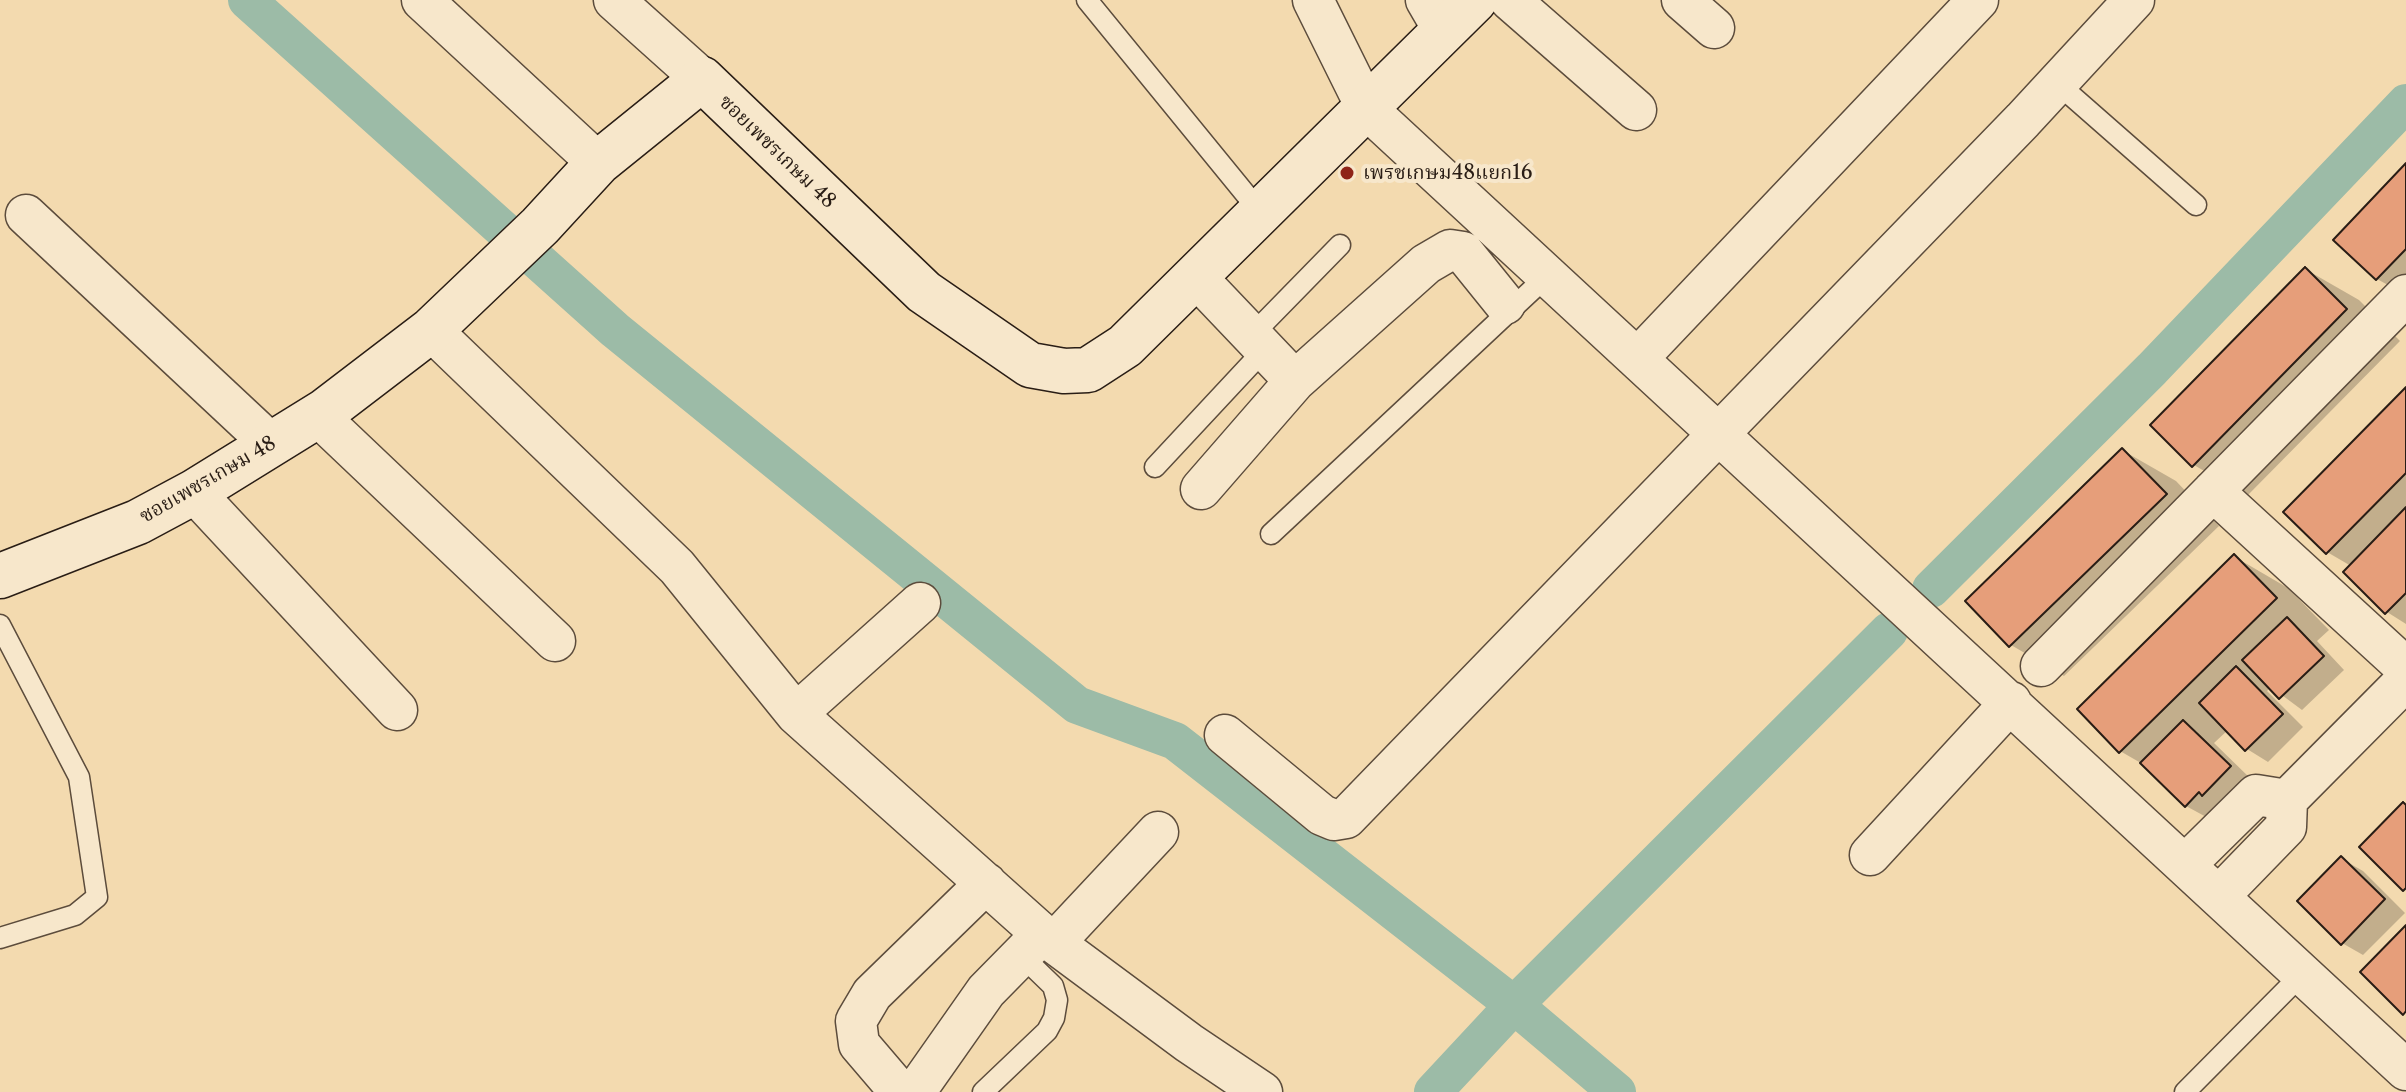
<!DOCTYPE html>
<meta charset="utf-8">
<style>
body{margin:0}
canvas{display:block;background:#f3daaf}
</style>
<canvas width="2406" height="1092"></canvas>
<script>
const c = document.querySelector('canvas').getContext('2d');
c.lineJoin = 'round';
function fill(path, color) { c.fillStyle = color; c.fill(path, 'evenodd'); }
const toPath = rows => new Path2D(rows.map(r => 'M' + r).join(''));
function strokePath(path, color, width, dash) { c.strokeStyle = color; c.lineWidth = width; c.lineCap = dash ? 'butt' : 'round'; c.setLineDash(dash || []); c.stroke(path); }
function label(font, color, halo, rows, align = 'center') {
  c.font = font + ' "Libre Caslon Text","Noto Serif Thai",serif'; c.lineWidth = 8; c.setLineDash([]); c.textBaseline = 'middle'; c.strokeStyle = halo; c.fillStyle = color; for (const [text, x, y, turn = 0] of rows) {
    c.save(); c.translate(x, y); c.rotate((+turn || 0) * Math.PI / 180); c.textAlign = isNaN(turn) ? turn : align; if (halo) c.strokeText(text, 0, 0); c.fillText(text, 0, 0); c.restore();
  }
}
const shadow = toPath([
 [2406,166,2406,295,2377,279],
 [2305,269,2359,300,2400,341,2247,496,2194,465],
 [2406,390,2406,624,2387,612,2351,566,2327,552],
 [2122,450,2176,481,2219,526,2064,676,2011,645],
 [2235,557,2288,588,2329,630,2317,641,2344,670,2302,710,2271,687,2267,691,2303,727,2268,762,2247,749,2228,730,2214,743,2251,779,2208,818,2186,806,2146,766,2120,751],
 [2342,859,2363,871,2405,913,2363,955,2342,943]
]);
const canal = toPath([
 [247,0,615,330,1077,705,1175,741,1514,1005,1617,1092],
 [1931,589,2152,369,2406,103],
 [1433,1092,1514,1005,1889,631]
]);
const building = toPath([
 [2406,163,2406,249,2376,280,2333,240,2406,163],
 [2305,267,2347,309,2192,467,2150,425,2305,267],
 [2406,387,2406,473,2326,554,2283,512,2406,387],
 [2122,448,2167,494,2009,647,1965,601,2122,448],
 [2406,507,2406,593,2385,614,2343,572,2406,507],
 [2234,554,2277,598,2119,753,2077,709,2234,554],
 [2287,617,2324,656,2279,699,2242,660,2287,617],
 [2236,666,2283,714,2245,751,2199,703,2236,666],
 [2183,720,2231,766,2202,796,2199,792,2185,807,2140,763,2183,720],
 [2403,802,2406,805,2406,888,2403,891,2359,847,2403,802],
 [2341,856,2385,899,2341,945,2297,901,2341,856],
 [2406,925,2406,1011,2403,1015,2360,972,2406,925]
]);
const lane = toPath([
 [1087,0,1261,213],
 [2057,83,2196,205],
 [1252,335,1340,245],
 [1155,467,1265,349],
 [1271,534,1548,275],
 [0,625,79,777,97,897,75,915,0,938],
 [983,1092,1047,1031,1054,1018,1057,1000,1053,986,1021,955],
 [2185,1092,2304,972]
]);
const street = toPath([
 [422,0,598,163],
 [614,0,702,79],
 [1313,0,1367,109,2406,1070],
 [1426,0,1444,31],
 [1510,0,1636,110],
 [1682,0,1714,28],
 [26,215,271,444],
 [1196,277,1295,381],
 [431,330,677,567,796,714,1042,934,1189,1043,1262,1092],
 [1638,358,1978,0],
 [317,415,555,641],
 [1201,489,1295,381,1426,264,1450,250,1463,252,1505,304],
 [2213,491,2406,668],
 [194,492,397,710],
 [2041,666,2406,295],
 [796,714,920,603],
 [1225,735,1322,815,1334,820,1346,818,2023,120,2134,0],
 [1870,855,2011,702],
 [2186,864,2256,795,2287,800],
 [2220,895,2286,827,2287,800,2406,680],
 [1054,943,1158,832],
 [900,1092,859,1044,856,1021,872,994,986,883],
 [915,1092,986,991,1042,934]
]);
const secondary = toPath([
 [0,576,138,522,194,492,325,411,431,330,540,226,598,163,702,79,924,292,1030,365,1064,371,1088,370,1125,346,1475,0]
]);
const markers = [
 [1347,173,8,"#8f2418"]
];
const streetNames = [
 ["ซอยเพชรเกษม 48",777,152,44],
 ["ซอยเพชรเกษม 48",208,480,-30]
];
const poiNames = [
 ["เพรชเกษม48แยก16",1363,173]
];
fill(shadow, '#0003');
strokePath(canal, '#9cbba7', 38);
fill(building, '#e69e7a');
strokePath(building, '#291d15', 2);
strokePath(lane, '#5c4c3c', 23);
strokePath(street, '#5c4c3c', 43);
strokePath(secondary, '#291d15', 47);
strokePath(lane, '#f7e7cb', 20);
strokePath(street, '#f7e7cb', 40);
strokePath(secondary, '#f7e7cb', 44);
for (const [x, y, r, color] of markers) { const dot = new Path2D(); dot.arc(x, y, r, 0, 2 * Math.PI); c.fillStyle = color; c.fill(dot); strokePath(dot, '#f7e7cb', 3); }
label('20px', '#291d15', '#f7e7cb', streetNames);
label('20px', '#291d15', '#f7e7cb', poiNames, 'left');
</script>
